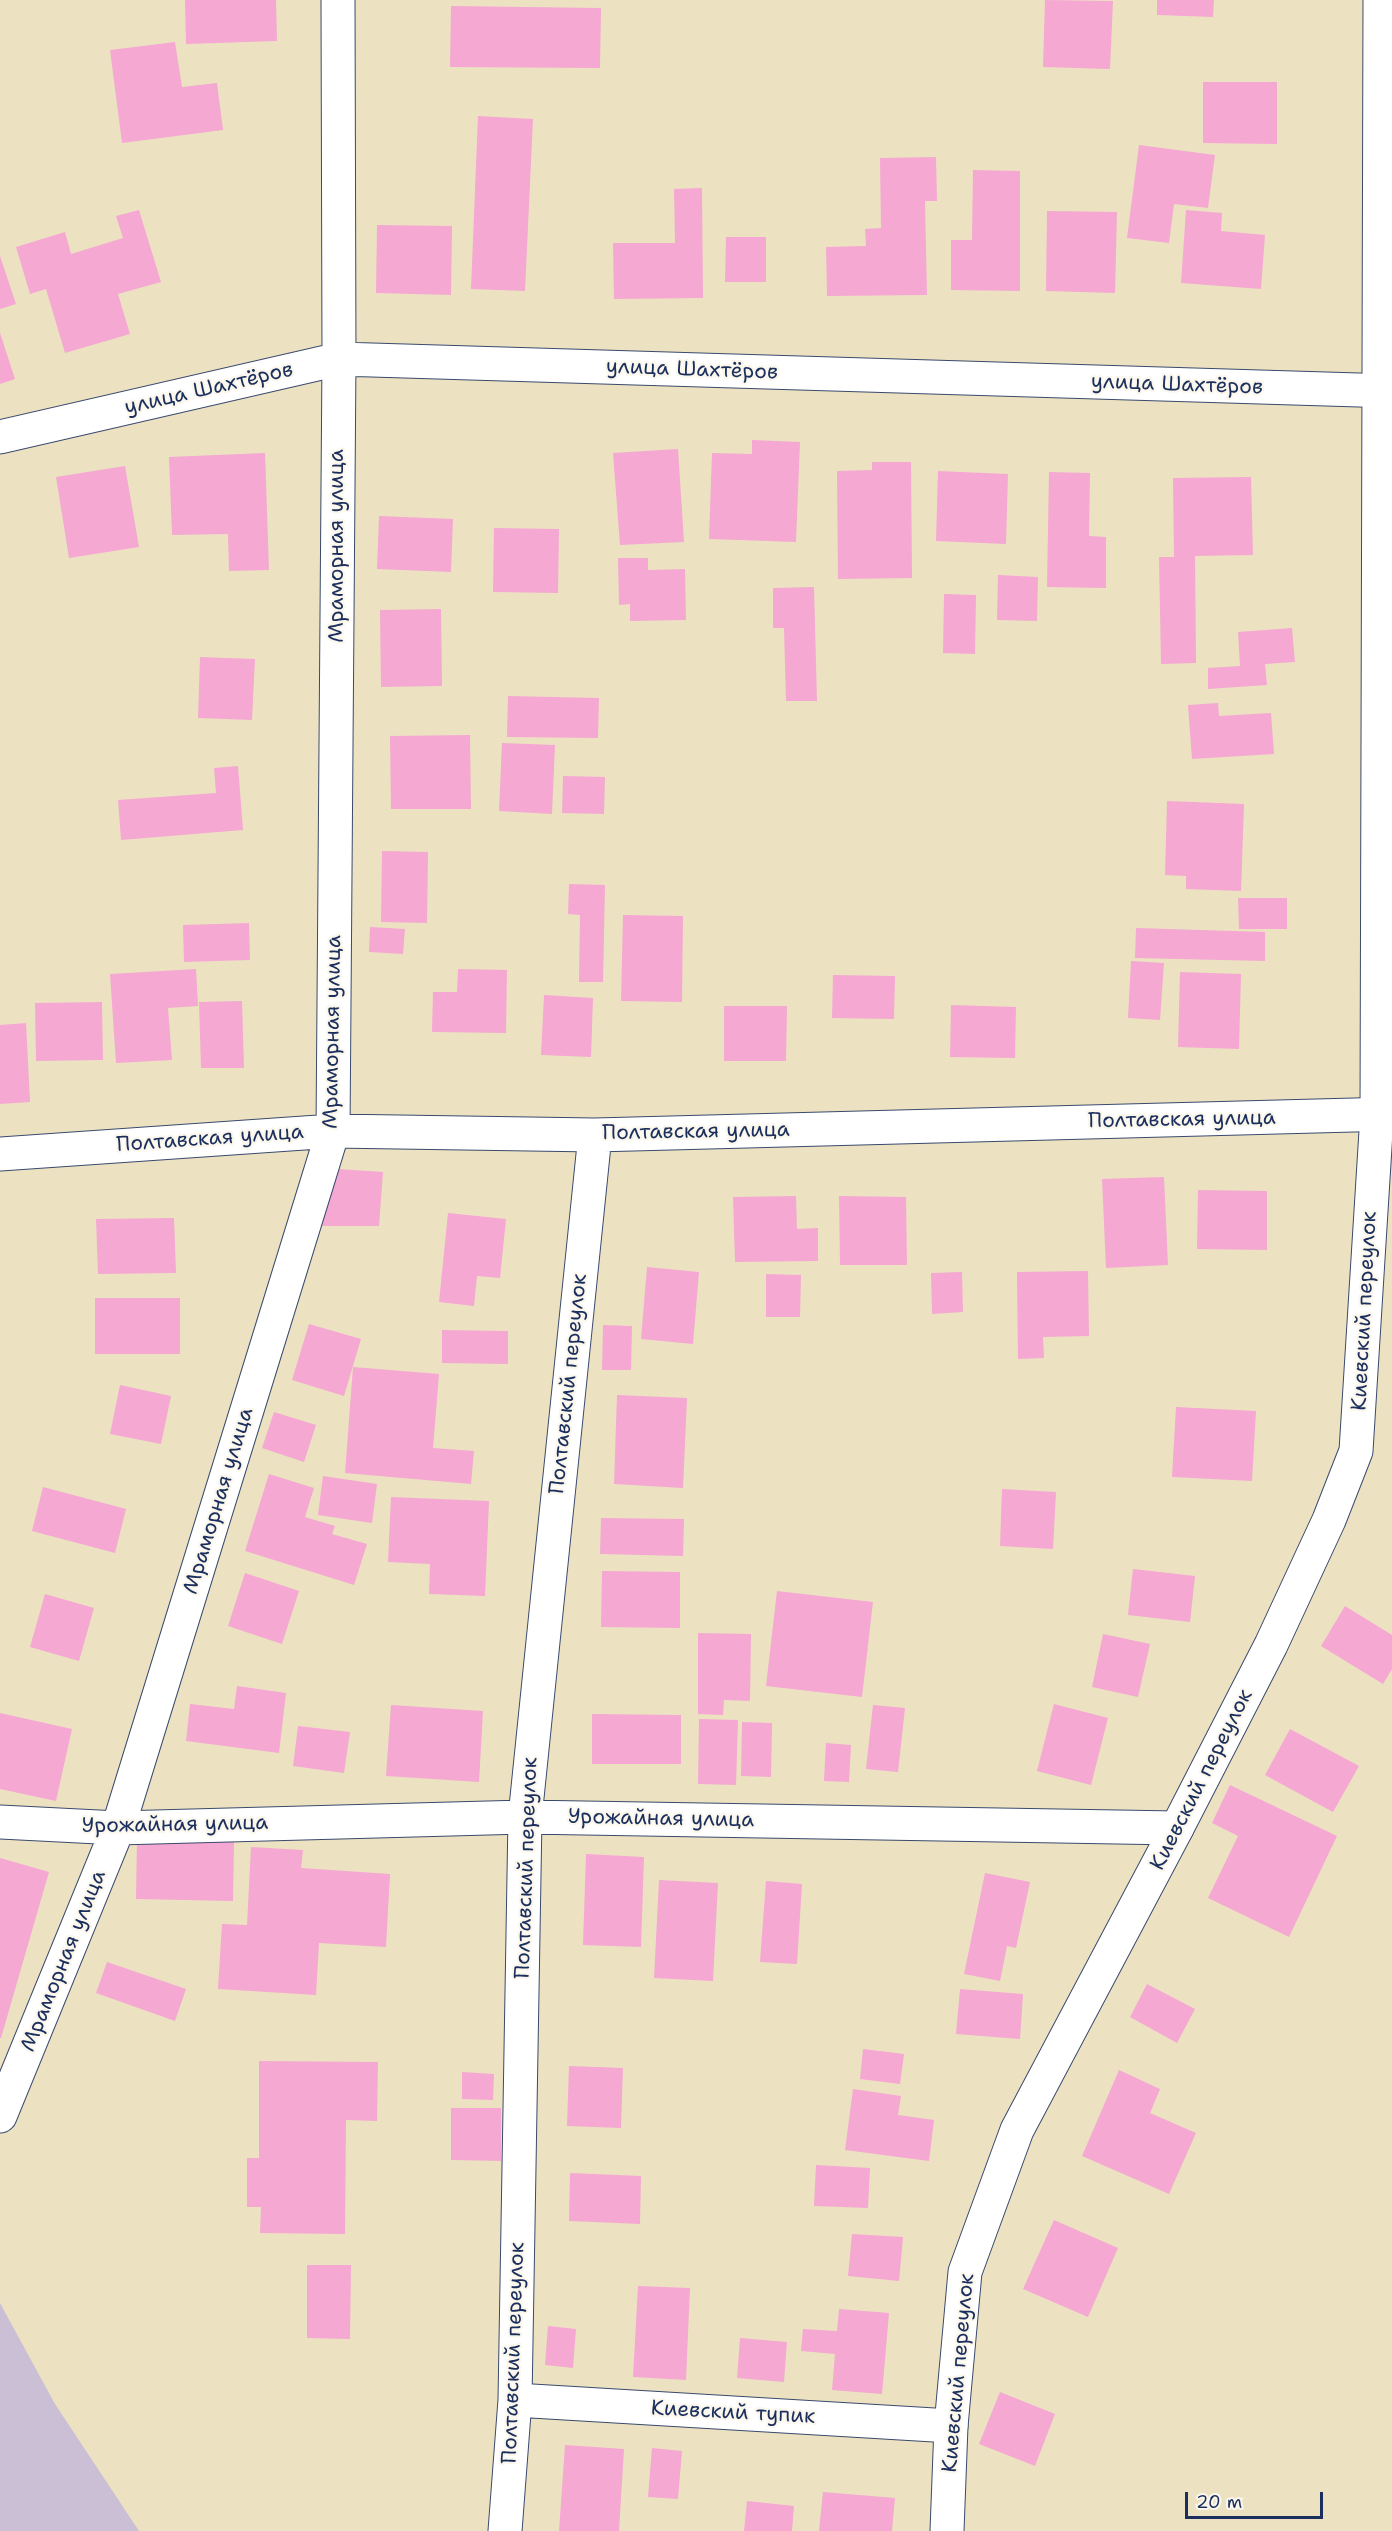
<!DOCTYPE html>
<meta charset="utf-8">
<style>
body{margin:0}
#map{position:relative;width:1392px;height:2531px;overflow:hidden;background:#ece2c2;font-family:"Shantell Sans",sans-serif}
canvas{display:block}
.scale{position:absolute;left:1185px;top:2492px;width:138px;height:27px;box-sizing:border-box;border:3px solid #1b2f5e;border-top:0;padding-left:8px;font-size:18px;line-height:21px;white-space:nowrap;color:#1b2f5e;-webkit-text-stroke:4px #fbf7ec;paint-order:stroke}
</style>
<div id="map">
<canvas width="1392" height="2531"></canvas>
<div class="scale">20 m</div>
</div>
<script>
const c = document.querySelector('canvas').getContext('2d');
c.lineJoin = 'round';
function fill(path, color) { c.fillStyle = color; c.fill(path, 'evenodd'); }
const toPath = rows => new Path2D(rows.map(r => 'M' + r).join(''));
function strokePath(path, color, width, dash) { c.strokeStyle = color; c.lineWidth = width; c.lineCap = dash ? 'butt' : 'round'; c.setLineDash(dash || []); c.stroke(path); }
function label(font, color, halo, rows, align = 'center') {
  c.font = font + ' "Shantell Sans",sans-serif'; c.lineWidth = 4.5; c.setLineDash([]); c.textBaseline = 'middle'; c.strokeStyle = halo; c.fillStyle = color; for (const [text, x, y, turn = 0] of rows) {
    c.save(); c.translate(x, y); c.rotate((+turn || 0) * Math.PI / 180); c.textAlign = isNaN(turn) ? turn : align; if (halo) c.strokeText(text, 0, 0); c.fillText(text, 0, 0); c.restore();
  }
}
const industrial = toPath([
 [0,2303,55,2404,139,2531,0,2531]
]);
const building = toPath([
 [185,0,276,0,277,41,186,44],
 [1045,0,1113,1,1110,69,1043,67],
 [1157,0,1214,0,1213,17,1157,15],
 [451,6,601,8,600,68,450,67],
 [175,42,182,87,217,83,223,130,122,143,110,50],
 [1203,82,1277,82,1277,144,1203,143],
 [478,116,533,119,525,291,471,289],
 [1139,145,1215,155,1208,208,1174,204,1169,243,1127,238],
 [936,157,937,201,925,201,927,295,827,296,826,247,866,246,865,229,881,228,880,158],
 [973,170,1020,171,1020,291,951,290,951,240,972,240],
 [702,188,703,298,614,299,613,243,675,243,674,189],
 [139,210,161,282,118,294,130,334,65,353,46,289,30,294,16,247,65,232,71,254,123,238,116,216],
 [1186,210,1222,213,1221,231,1265,235,1261,289,1181,283],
 [1047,211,1117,212,1115,293,1046,291],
 [377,225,452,226,451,295,376,293],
 [726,237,766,237,766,282,725,282],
 [0,256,16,304,0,309],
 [0,333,15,379,0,384],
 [752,440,800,442,796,542,709,539,712,453,752,454],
 [678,449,684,542,620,545,613,453],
 [265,453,269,570,229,571,228,534,172,535,169,457],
 [872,462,911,462,912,578,838,579,837,471,872,470],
 [125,466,139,547,69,558,56,477],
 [938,471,1008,474,1006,544,936,541],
 [1049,472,1090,473,1089,536,1106,537,1106,588,1047,587],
 [1251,477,1253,555,1195,556,1196,663,1161,664,1159,557,1174,557,1173,478],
 [379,516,453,519,451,572,377,569],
 [494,528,559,529,558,593,493,592],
 [618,558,648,558,648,570,685,569,686,620,630,621,630,604,619,605],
 [998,575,1038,577,1037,621,997,620],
 [814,587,817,701,786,701,784,628,773,628,773,588],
 [944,594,976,595,975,654,943,653],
 [441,609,442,686,381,687,380,610],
 [1292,628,1295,662,1265,664,1267,685,1208,689,1208,668,1240,666,1238,632],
 [200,657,255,659,252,720,198,718],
 [508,696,599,698,598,738,507,737],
 [1218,703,1219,716,1271,713,1274,754,1192,759,1188,705],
 [470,735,471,809,391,809,390,736],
 [502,743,555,745,552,814,499,811],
 [238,766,243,830,121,840,118,800,216,793,214,768],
 [563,776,605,777,604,814,562,813],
 [1167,801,1244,804,1241,891,1186,889,1186,876,1165,875],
 [382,851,428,852,427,923,381,922],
 [569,884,605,885,603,982,579,982,580,915,568,914],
 [1238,898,1287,898,1287,929,1239,929],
 [623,915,683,916,682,1002,621,1001],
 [249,923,250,960,184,962,183,925],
 [370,927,405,929,403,954,369,952],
 [1136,928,1265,932,1265,961,1135,958],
 [1131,961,1164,963,1160,1020,1128,1018],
 [196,969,198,1006,168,1008,172,1060,116,1063,110,974],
 [458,969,507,970,506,1033,432,1032,433,992,457,992],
 [1180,972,1241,974,1239,1049,1178,1047],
 [833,975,895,976,894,1019,832,1018],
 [544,995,593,998,591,1057,541,1055],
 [242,1001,244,1068,201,1068,199,1002],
 [102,1002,103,1060,36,1061,35,1003],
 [951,1005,1016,1007,1015,1058,950,1057],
 [724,1006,787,1006,786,1061,724,1061],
 [26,1023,30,1102,0,1104,0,1025],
 [338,1169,383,1172,379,1226,321,1226],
 [1164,1177,1168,1265,1106,1268,1102,1179],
 [1198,1190,1267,1191,1267,1250,1197,1249],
 [796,1196,797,1229,818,1228,818,1261,735,1262,733,1197],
 [839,1196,906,1197,907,1265,840,1265],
 [448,1213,506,1219,500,1278,477,1276,474,1306,439,1302],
 [174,1218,176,1273,98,1274,96,1219],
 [647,1267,699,1272,693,1344,641,1339],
 [1088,1271,1089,1336,1043,1337,1044,1358,1018,1359,1017,1272],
 [962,1272,963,1312,932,1314,931,1273],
 [766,1274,801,1275,800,1317,766,1317],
 [95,1298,180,1298,180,1354,95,1354],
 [309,1324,361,1339,344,1396,292,1380],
 [603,1325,632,1326,631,1370,602,1370],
 [442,1330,508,1331,508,1364,442,1363],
 [353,1367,439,1374,433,1448,474,1451,471,1484,345,1473],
 [120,1385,171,1396,161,1444,110,1434],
 [617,1395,687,1398,683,1488,614,1484],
 [1176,1407,1256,1411,1252,1481,1172,1477],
 [274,1412,316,1425,304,1462,262,1448],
 [269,1474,314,1488,305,1517,335,1526,332,1534,367,1544,354,1585,245,1551],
 [323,1476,377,1484,372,1523,318,1515],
 [43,1487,126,1509,115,1553,32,1531],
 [1002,1489,1056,1492,1053,1549,1000,1546],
 [391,1497,489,1501,485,1596,429,1594,430,1564,388,1562],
 [601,1518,684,1519,683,1556,600,1554],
 [1133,1569,1195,1576,1190,1622,1128,1615],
 [602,1571,680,1572,680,1628,601,1627],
 [245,1573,299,1591,282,1644,228,1626],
 [777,1591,873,1602,862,1697,766,1686],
 [45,1594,94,1608,79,1661,30,1647],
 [1345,1606,1392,1635,1392,1669,1383,1684,1321,1646],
 [698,1633,751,1634,750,1701,724,1700,723,1715,698,1714],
 [1103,1634,1150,1644,1138,1697,1092,1687],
 [237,1686,286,1693,279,1753,186,1741,190,1704,234,1709],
 [1054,1704,1108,1718,1091,1785,1037,1771],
 [391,1705,483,1711,479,1782,386,1776],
 [873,1705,905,1708,898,1772,866,1769],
 [0,1713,72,1729,56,1801,0,1789],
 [592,1714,681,1715,681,1764,592,1764],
 [699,1719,738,1720,736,1785,698,1784],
 [742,1722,772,1723,771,1777,741,1776],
 [298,1726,350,1732,344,1773,293,1766],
 [1290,1729,1359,1766,1333,1812,1265,1775],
 [826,1743,851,1745,849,1782,824,1781],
 [1230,1785,1337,1836,1289,1937,1208,1898,1238,1836,1212,1823],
 [137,1838,234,1840,233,1901,136,1899],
 [251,1847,303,1850,301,1868,390,1874,386,1947,319,1943,316,1995,218,1989,222,1924,247,1925],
 [586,1854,644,1857,641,1947,583,1945],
 [0,1858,49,1872,1,2038,0,2038],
 [985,1873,1030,1882,1016,1948,1007,1946,1000,1981,964,1974],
 [659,1880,718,1883,713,1981,654,1978],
 [766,1881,802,1884,797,1964,760,1962],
 [107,1962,186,1989,175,2021,96,1993],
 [1147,1984,1195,2009,1177,2043,1130,2017],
 [960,1989,1023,1994,1020,2039,956,2034],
 [863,2049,904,2054,900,2084,860,2079],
 [259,2061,378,2062,377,2121,346,2120,345,2234,260,2233,261,2207,247,2207,247,2158,259,2158],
 [569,2066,623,2068,621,2128,567,2126],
 [1119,2070,1160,2089,1150,2113,1196,2133,1169,2194,1082,2156],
 [462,2072,494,2074,493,2100,462,2099],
 [853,2089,901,2096,898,2115,934,2120,929,2161,845,2150],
 [451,2108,501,2108,501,2161,451,2160],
 [816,2165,870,2168,868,2208,814,2206],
 [570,2173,641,2176,640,2224,569,2221],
 [1054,2220,1118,2248,1088,2317,1023,2289],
 [852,2234,903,2237,899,2281,848,2276],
 [307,2265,351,2265,350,2339,307,2338],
 [638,2286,690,2288,686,2380,633,2377],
 [839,2309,889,2313,882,2394,832,2390,835,2354,801,2351,803,2329,837,2331],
 [548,2326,576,2329,573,2368,545,2365],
 [740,2338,787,2342,784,2382,737,2378],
 [1000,2392,1055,2414,1035,2466,979,2444],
 [565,2445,624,2449,619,2531,559,2531],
 [652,2448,682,2451,678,2499,648,2497],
 [823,2492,895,2498,892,2531,819,2531],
 [747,2501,794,2506,792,2531,744,2531]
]);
const minor = toPath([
 [0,437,339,359,1392,391],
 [0,1154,333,1131,595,1135,1392,1114],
 [0,1822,118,1828,525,1817,1177,1828],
 [0,2116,118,1828,333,1131,339,359,338,0],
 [515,2400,951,2426],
 [505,2531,515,2400,525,1817,595,1135]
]);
const tertiary = toPath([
 [947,2531,951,2426,965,2272,1017,2130,1177,1828,1271,1645,1329,1520,1356,1451,1377,1115,1380,0]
]);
const streetNames = [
 ["улица Шахтёров",692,370,2],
 ["улица Шахтёров",1177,385,2],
 ["улица Шахтёров",209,389,-13],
 ["Мраморная улица",338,546,-90],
 ["Мраморная улица",333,1032,-89],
 ["Полтавская улица",1182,1120,-1],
 ["Полтавская улица",696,1132,-1],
 ["Полтавская улица",210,1139,-4],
 ["Киевский переулок",1365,1311,-87],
 ["Полтавский переулок",569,1384,-84],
 ["Мраморная улица",219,1501,-73],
 ["Киевский переулок",1202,1780,-63],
 ["Урожайная улица",661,1819,1],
 ["Урожайная улица",175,1825,-1],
 ["Полтавский переулок",527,1868,-88],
 ["Мраморная улица",64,1961,-68],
 ["Полтавский переулок",514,2353,-88],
 ["Киевский переулок",959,2373,-85],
 ["Киевский тупик",733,2413,3]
];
fill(industrial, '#cbbfd6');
fill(building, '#f4a8d2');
strokePath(minor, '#3a4a6d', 35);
strokePath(tertiary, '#3a4a6d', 35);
strokePath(minor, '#fff', 33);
strokePath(tertiary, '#fff', 33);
label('21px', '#1b2f5e', '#fbf7ec', streetNames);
</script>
